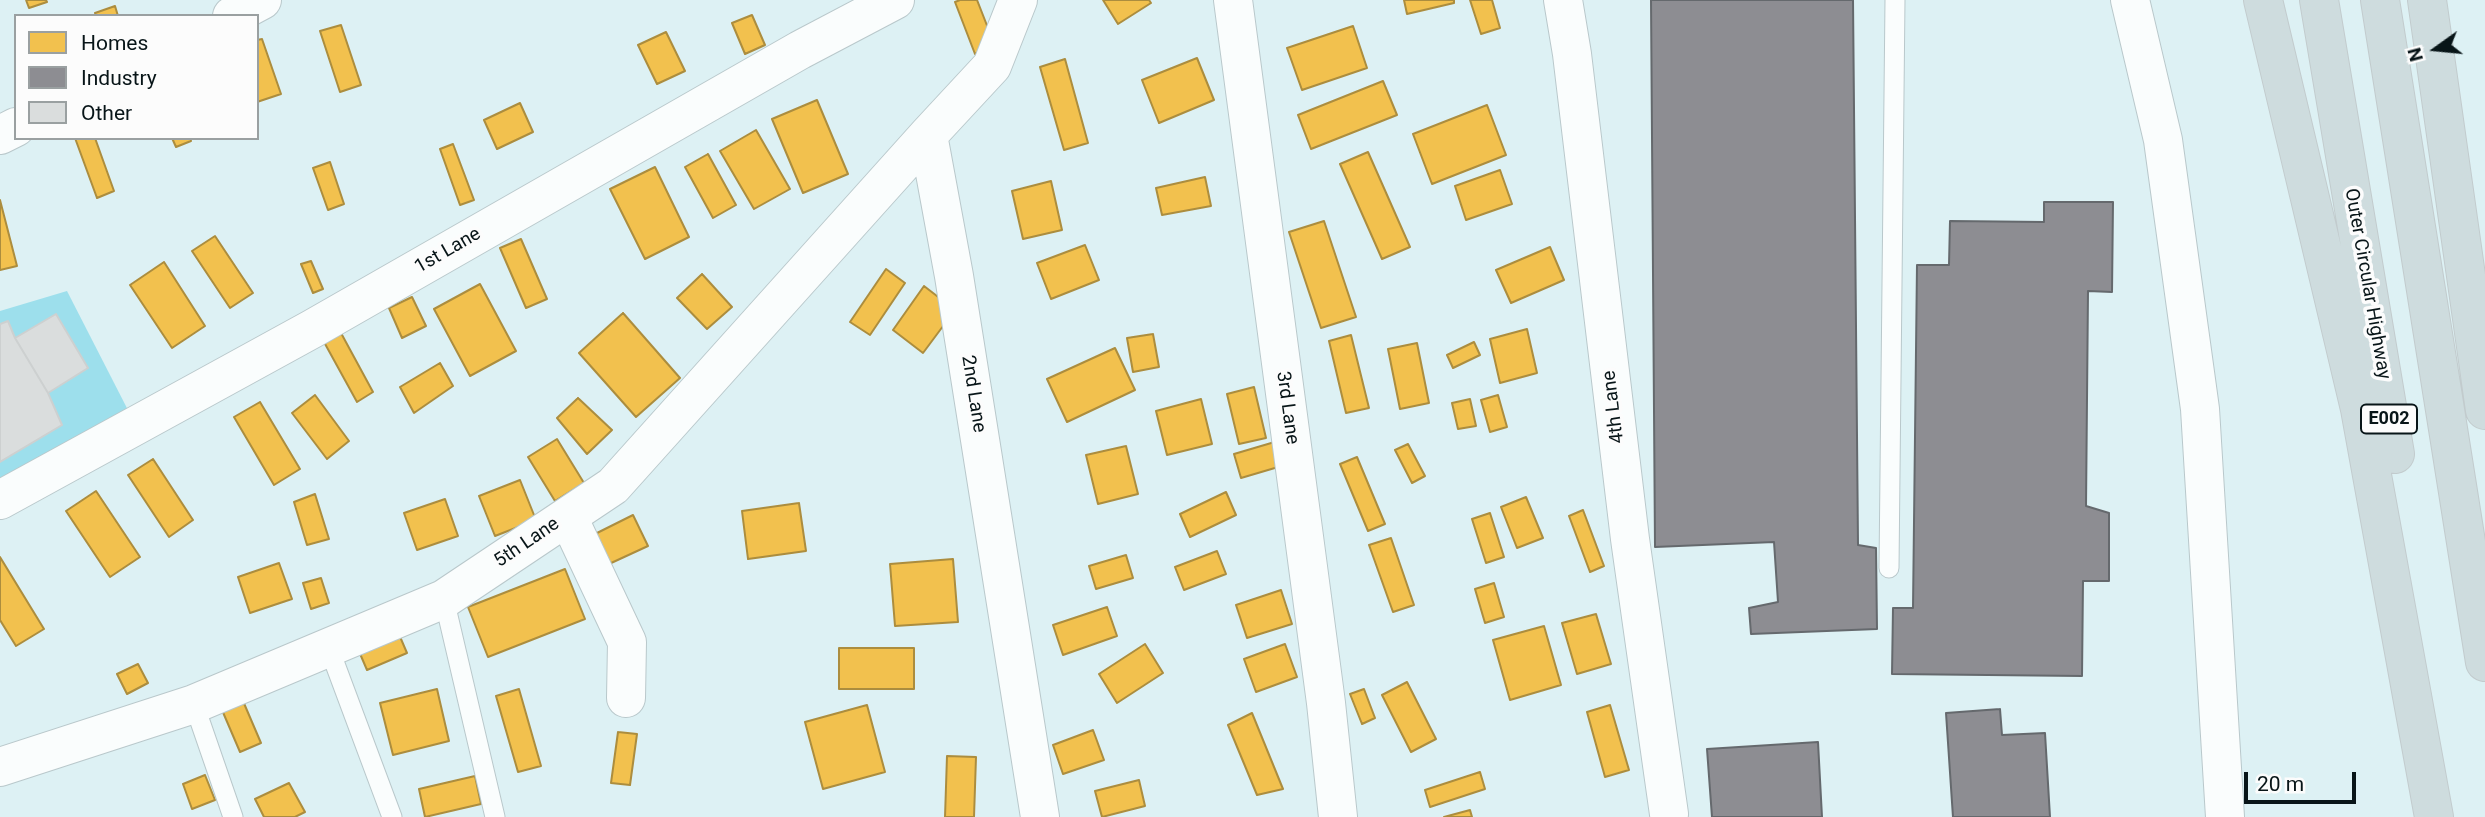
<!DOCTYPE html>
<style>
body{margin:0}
#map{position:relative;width:2485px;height:817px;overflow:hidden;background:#ddf1f4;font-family:Roboto,sans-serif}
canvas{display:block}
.legend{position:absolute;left:14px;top:14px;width:245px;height:126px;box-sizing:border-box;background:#fcfcfc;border:2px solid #9aa0a1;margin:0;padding:9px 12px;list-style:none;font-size:21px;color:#081518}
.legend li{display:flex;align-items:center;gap:14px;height:35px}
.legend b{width:35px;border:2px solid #9aa0a1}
.north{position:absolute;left:2401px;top:14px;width:70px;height:70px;-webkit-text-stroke:5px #fcfcfc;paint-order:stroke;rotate:255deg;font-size:19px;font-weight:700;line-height:28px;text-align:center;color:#081518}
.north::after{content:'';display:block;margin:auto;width:24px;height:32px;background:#081518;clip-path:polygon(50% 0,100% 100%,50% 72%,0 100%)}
.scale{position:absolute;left:2244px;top:772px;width:112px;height:32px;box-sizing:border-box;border:4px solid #081518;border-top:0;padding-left:9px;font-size:21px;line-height:24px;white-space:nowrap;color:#081518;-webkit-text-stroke:5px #fcfcfc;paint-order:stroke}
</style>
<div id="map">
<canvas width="2485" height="817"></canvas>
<ul class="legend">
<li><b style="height:19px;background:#f2c14e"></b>Homes</li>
<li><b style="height:19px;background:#8d8d92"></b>Industry</li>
<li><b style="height:19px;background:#dadddd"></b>Other</li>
</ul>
<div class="north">N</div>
<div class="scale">20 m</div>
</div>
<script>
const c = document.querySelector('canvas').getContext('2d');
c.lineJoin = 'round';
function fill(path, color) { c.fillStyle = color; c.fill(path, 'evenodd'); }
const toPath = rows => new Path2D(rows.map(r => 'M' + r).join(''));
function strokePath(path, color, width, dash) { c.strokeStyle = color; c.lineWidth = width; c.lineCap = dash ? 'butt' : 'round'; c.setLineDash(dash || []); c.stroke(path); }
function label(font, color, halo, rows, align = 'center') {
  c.font = font + ' Roboto,sans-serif'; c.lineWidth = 7; c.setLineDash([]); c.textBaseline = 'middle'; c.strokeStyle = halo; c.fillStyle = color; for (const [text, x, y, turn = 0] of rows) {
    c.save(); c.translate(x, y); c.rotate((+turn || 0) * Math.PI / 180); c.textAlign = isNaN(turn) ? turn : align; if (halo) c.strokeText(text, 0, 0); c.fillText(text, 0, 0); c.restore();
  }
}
const green = toPath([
 [67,291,131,416,0,479,0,311]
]);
const homes = toPath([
 [26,0,46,0,47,2,29,8,26,0],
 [960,0,977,0,995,46,975,54,955,2,960,0],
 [1103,0,1149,0,1151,3,1118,24,1103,0],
 [1404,0,1454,0,1454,3,1407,14,1404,0],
 [1470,0,1492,0,1500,28,1481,34,1470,0],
 [115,6,118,16,96,16,95,13,115,6],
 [752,15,765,45,745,54,732,23,752,15],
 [341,25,361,85,340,92,320,31,341,25],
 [1353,26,1367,68,1302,90,1287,48,1353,26],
 [666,32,685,71,657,84,638,45,666,32],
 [262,39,281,94,257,102,257,40,262,39],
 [1197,58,1214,100,1159,123,1142,80,1197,58],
 [1065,59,1088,143,1064,150,1040,67,1065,59],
 [1383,81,1397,115,1311,149,1298,115,1383,81],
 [817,100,848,174,803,193,772,119,817,100],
 [520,103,533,132,497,149,484,120,520,103],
 [1487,105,1506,155,1432,184,1413,134,1487,105],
 [756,130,790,189,754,209,720,151,756,130],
 [75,138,95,138,114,191,97,198,75,138],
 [172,138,190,138,191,141,176,147,172,138],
 [453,144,474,200,460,205,440,149,453,144],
 [1368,152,1410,247,1382,259,1340,164,1368,152],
 [708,154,736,205,713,218,685,167,708,154],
 [330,162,344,204,328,210,313,168,330,162],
 [655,167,689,237,645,259,610,189,655,167],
 [1500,170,1512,204,1466,220,1455,186,1500,170],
 [1205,177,1211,206,1162,215,1156,188,1205,177],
 [1051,181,1062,230,1023,239,1012,191,1051,181],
 [0,200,17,266,0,270,0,200],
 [1324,221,1356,317,1321,328,1289,232,1324,221],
 [215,236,253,293,230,308,192,251,215,236],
 [521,239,547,299,526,308,500,248,521,239],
 [1085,245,1099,280,1051,299,1037,263,1085,245],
 [1550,247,1564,280,1511,303,1496,270,1550,247],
 [311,261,323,289,313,293,301,264,311,261],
 [164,262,205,326,172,348,130,285,164,262],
 [886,269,905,283,870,335,850,322,886,269],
 [702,274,732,307,707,329,677,298,702,274],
 [480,284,516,351,470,376,434,309,480,284],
 [924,286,955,310,923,353,893,330,924,286],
 [412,297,426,326,402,338,389,308,412,297],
 [623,313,680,378,636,417,579,353,623,313],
 [1527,329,1537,373,1500,383,1490,339,1527,329],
 [341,333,373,392,357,402,324,342,341,333],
 [1153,334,1159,367,1133,372,1127,338,1153,334],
 [1351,335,1369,408,1346,413,1329,341,1351,335],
 [1474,342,1480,355,1453,368,1447,355,1474,342],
 [1417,343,1429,403,1400,409,1388,349,1417,343],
 [1115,348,1135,390,1067,422,1047,379,1115,348],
 [440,363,453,386,414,413,400,387,440,363],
 [1254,387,1266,438,1239,444,1227,394,1254,387],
 [315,395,349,441,327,459,292,413,315,395],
 [1498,395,1507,427,1490,432,1481,400,1498,395],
 [578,398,612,430,587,454,557,418,578,398],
 [1201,399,1212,444,1167,455,1156,411,1201,399],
 [1470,399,1476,426,1458,429,1452,403,1470,399],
 [260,402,300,469,274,485,234,417,260,402],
 [557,439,584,483,555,501,528,457,557,439],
 [1278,441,1285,465,1241,478,1234,454,1278,441],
 [1408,444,1425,476,1412,483,1395,450,1408,444],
 [1126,446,1138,494,1098,504,1086,455,1126,446],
 [1357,457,1385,524,1368,531,1340,464,1357,457],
 [153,459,193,520,169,537,128,475,153,459],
 [520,480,536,520,495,536,479,496,520,480],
 [96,491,140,557,110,577,66,511,96,491],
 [1226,492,1236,515,1190,537,1180,514,1226,492],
 [315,494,329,539,307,545,294,502,315,494],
 [1526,497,1543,538,1517,548,1501,507,1526,497],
 [445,499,458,536,417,550,404,513,445,499],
 [799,503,806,551,748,559,742,511,799,503],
 [1583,510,1604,566,1590,572,1569,516,1583,510],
 [1490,513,1504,557,1486,563,1472,519,1490,513],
 [633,515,648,546,609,564,595,534,633,515],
 [1391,538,1414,605,1393,612,1369,545,1391,538],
 [1217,551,1226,574,1184,590,1175,567,1217,551],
 [1126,555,1133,578,1096,589,1089,566,1126,555],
 [0,557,44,629,16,646,0,620,0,557],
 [953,559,958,622,895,626,890,564,953,559],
 [279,563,292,599,250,613,238,577,279,563],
 [565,569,585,619,488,657,468,607,565,569],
 [321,578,329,603,311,609,303,583,321,578],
 [1494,583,1504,617,1485,623,1475,589,1494,583],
 [1281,590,1292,624,1247,638,1236,605,1281,590],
 [1107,607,1117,636,1063,655,1053,625,1107,607],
 [1596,614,1611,664,1577,674,1562,623,1596,614],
 [1544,626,1561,685,1510,700,1493,640,1544,626],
 [398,632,407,653,367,670,358,649,398,632],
 [1145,644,1163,673,1117,703,1099,674,1145,644],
 [1285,644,1297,677,1256,692,1244,659,1285,644],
 [839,648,914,648,914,689,839,689,839,648],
 [138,664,148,683,127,694,117,674,138,664],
 [1407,682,1436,739,1411,752,1382,695,1407,682],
 [437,689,449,741,393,755,380,703,437,689],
 [519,689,541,766,518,772,496,696,519,689],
 [1364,689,1375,718,1362,724,1350,694,1364,689],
 [243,701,261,743,240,752,222,710,243,701],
 [867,705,885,772,823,789,805,722,867,705],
 [1610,705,1629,770,1605,777,1587,712,1610,705],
 [1252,713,1283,789,1257,795,1228,725,1252,713],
 [1093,730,1104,760,1063,774,1053,745,1093,730],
 [618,732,637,734,630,785,611,783,618,732],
 [947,756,976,757,974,817,945,817,947,756],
 [1480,772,1485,789,1430,807,1425,790,1480,772],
 [205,775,215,800,192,809,183,784,205,775],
 [475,776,481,804,425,817,419,789,475,776],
 [1139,780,1145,806,1102,817,1095,791,1139,780],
 [289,783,305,812,295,817,264,817,255,799,289,783],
 [1470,810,1472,817,1444,817,1470,810]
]);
const industry = toPath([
 [1651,0,1853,0,1858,545,1876,548,1877,629,1751,634,1749,608,1778,602,1774,542,1655,547,1651,0],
 [2044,202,2113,202,2112,292,2088,291,2086,506,2109,513,2109,581,2083,581,2082,676,1892,674,1893,608,1913,608,1917,265,1949,265,1950,221,2044,222,2044,202],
 [2000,709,2002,735,2045,733,2050,817,1953,817,1946,713,2000,709],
 [1818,742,1822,817,1712,817,1707,749,1818,742]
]);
const building = toPath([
 [56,314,88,368,48,393,15,338,56,314],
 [8,321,15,338,48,393,62,425,0,462,0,324,8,321]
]);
const lane = toPath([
 [1889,568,1895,0],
 [444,599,495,817],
 [329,648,392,817],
 [194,704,233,817]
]);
const street = toPath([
 [1018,0,992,66,928,135,954,276,1040,817],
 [1233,0,1326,703,1338,817],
 [1563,0,1572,54,1630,539,1669,814],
 [232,16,262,0],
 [0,135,16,127],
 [0,500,312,329,800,50,895,0],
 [568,517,627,642,626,698],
 [0,767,194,704,444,599,613,486,928,135]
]);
const secondary = toPath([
 [2130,0,2163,140,2200,409,2225,817]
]);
const highway = toPath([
 [2263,0,2360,409,2434,817],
 [2319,0,2395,454],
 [2380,0,2485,662],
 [2427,0,2485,410]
]);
const shields = [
 [2389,419,56]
];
const shieldNames = [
 ["E002",2389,419]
];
const streetNames = [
 ["1st Lane",448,251,-30],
 ["Outer Circular Highway",2367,284,80],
 ["2nd Lane",973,394,81],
 ["4th Lane",1614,407,-97],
 ["3rd Lane",1287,408,82],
 ["5th Lane",527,543,-34]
];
fill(green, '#9ddfec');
fill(homes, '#f2c14e');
strokePath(homes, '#ac8d3e', 2);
fill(industry, '#8d8d92');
strokePath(industry, '#65696d', 2);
fill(building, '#dadddd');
strokePath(building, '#cdd0d0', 2);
strokePath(lane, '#b9c8cb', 21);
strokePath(street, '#b9c8cb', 40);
strokePath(secondary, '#b9c8cb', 40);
strokePath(highway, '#c2cbcd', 40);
strokePath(lane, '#fafdfd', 19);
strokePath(street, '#fafdfd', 38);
strokePath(secondary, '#fafdfd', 38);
strokePath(highway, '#cedcde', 38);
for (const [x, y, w] of shields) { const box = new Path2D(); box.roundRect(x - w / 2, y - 14.5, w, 29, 5); c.fillStyle = '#fcfcfc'; c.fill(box); strokePath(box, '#081518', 2); }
label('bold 18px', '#081518', null, shieldNames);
label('19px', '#081518', '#fcfcfc', streetNames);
</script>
